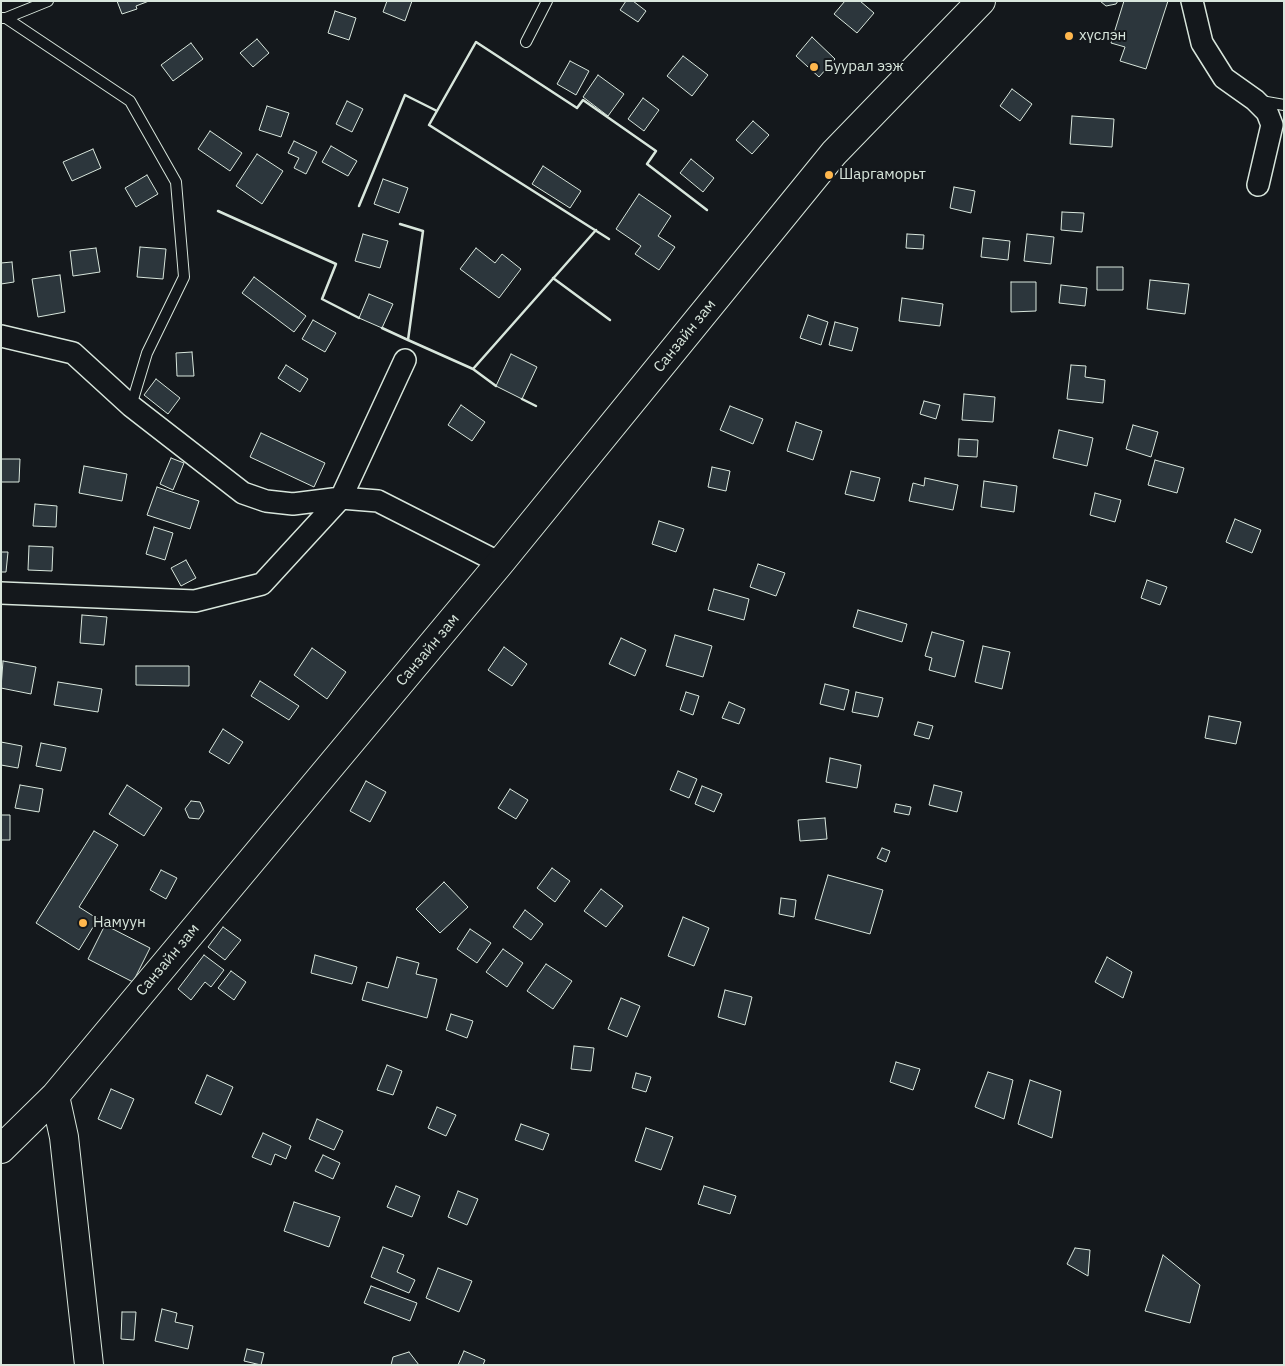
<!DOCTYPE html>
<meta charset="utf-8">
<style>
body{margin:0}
#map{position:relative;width:1285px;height:1366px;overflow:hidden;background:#14181c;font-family:"IBM Plex Sans",sans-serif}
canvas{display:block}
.frame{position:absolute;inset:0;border:2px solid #d8e6dc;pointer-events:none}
</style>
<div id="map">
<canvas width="1285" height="1366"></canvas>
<div class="frame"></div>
</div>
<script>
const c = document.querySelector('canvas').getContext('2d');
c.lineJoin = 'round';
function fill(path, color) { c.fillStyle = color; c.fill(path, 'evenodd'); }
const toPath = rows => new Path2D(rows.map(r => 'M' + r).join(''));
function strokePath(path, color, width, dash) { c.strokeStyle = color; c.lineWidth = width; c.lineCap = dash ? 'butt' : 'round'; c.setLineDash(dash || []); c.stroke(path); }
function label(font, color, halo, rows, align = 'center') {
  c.font = font + ' "IBM Plex Sans",sans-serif'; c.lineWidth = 4; c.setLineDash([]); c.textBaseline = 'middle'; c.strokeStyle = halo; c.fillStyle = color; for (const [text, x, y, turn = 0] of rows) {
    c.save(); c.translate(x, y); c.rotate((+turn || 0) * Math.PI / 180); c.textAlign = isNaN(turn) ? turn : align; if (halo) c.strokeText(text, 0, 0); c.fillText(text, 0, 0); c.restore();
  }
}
const building = toPath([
 [117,1,149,1,136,6,137,9,122,14,117,1],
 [387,1,412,1,405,21,383,12,387,1],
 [626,1,633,1,646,11,638,22,620,10,626,1],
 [845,1,860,1,874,13,857,33,834,14,845,1],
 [1100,1,1118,1,1116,4,1106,6,1100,1],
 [1124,1,1168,1,1146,69,1120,61,1125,47,1111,43,1124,1],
 [335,11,356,18,349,40,328,33,335,11],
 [812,37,835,59,819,77,796,56,812,37],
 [257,39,269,53,253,67,240,53,257,39],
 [191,43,203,59,173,81,161,65,191,43],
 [683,56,708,75,692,96,667,76,683,56],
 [570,61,589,71,576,95,557,84,570,61],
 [598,75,624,94,608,116,583,97,598,75],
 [1012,89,1032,104,1020,121,1000,106,1012,89],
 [643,98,659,110,644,131,628,119,643,98],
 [347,101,363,109,352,132,336,124,347,101],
 [267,106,289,113,281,137,259,130,267,106],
 [1072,116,1114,119,1112,147,1070,144,1072,116],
 [753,121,769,135,752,154,736,140,753,121],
 [210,131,242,153,230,171,198,149,210,131],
 [294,141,317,152,306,174,294,168,299,158,288,153,294,141],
 [331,146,357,161,348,176,322,162,331,146],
 [93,149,101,168,72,181,63,162,93,149],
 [257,154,283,171,262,204,236,186,257,154],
 [691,159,714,178,703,192,680,173,691,159],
 [543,166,581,191,570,208,532,184,543,166],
 [147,175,158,194,136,207,125,188,147,175],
 [383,179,408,188,399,213,374,204,383,179],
 [954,187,975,191,971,213,950,208,954,187],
 [639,194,671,216,658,236,675,247,659,270,635,254,641,246,616,229,639,194],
 [1062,212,1084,213,1082,232,1061,230,1062,212],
 [363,234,388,241,380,268,355,261,363,234],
 [907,234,924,235,923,249,906,248,907,234],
 [1027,234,1054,237,1051,264,1024,261,1027,234],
 [983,238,1010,241,1008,260,981,257,983,238],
 [140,247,166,249,163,279,137,277,140,247],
 [96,248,100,272,73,276,70,251,96,248],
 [476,248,495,263,502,254,521,269,499,298,460,269,476,248],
 [12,262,14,282,1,284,1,263,12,262],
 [1097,267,1123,267,1123,290,1097,290,1097,267],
 [60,275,65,312,38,317,32,279,60,275],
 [254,277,306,316,294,332,242,293,254,277],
 [1150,280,1189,284,1185,314,1147,309,1150,280],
 [1011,282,1036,282,1036,311,1011,312,1011,282],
 [1061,285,1087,288,1085,306,1059,303,1061,285],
 [369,294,393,304,382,328,359,318,369,294],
 [902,298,943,304,940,326,899,321,902,298],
 [808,315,828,322,821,345,800,338,808,315],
 [313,320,336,333,325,352,302,339,313,320],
 [835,322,858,328,852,351,829,345,835,322],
 [192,352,194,376,177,376,176,353,192,352],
 [511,354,537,367,522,399,496,386,511,354],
 [286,365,308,379,300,392,278,378,286,365],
 [1071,365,1086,366,1085,377,1105,380,1103,403,1067,399,1071,365],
 [156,379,180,398,168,414,144,395,156,379],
 [964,394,995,397,993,422,962,420,964,394],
 [924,401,940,405,936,419,920,414,924,401],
 [461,405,485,422,472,441,448,425,461,405],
 [730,406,763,419,753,444,720,430,730,406],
 [796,422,822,431,813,460,787,451,796,422],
 [1133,425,1158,432,1151,457,1126,449,1133,425],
 [1059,430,1093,438,1087,466,1053,458,1059,430],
 [261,433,325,463,314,487,250,457,261,433],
 [959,439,978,440,977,457,958,456,959,439],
 [171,458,184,463,173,490,160,484,171,458],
 [1,459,20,459,19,482,1,482,1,459],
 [1155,460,1184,468,1177,493,1148,485,1155,460],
 [84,466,127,474,122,501,79,493,84,466],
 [712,467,730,471,726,491,708,487,712,467],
 [851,471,880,478,874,501,845,494,851,471],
 [925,478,958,485,953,510,909,501,913,483,924,486,925,478],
 [984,481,1017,486,1014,512,981,507,984,481],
 [157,487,199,501,190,529,147,515,157,487],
 [1095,493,1121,500,1115,522,1090,515,1095,493],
 [35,504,57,506,56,527,33,526,35,504],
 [1235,519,1261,530,1252,553,1226,542,1235,519],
 [659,521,684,529,676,552,652,544,659,521],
 [154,527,173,533,165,560,146,554,154,527],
 [29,546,53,547,52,571,28,570,29,546],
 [1,552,8,552,6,572,1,572,1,552],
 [186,560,196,578,181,586,171,568,186,560],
 [758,564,785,573,776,596,750,587,758,564],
 [1147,580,1167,587,1160,605,1141,598,1147,580],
 [714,589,749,599,744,620,708,610,714,589],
 [858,610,907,624,902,642,853,627,858,610],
 [82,615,107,617,104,645,80,643,82,615],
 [932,632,964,641,955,677,929,670,932,658,925,656,932,632],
 [675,635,712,646,703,677,666,666,675,635],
 [621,638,646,650,635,676,609,664,621,638],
 [983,646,1010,652,1002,689,975,682,983,646],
 [504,647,527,664,512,686,488,670,504,647],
 [312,648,346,672,327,699,294,675,312,648],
 [3,661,36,667,31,694,1,688,3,661],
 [136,666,189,666,189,686,136,685,136,666],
 [260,681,299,706,289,720,251,696,260,681],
 [58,682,102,689,98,712,54,705,58,682],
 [825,684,849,690,844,710,820,704,825,684],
 [686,692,699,696,693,715,680,710,686,692],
 [856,692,883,698,878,717,852,712,856,692],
 [729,702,745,709,739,724,722,718,729,702],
 [1209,716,1241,722,1236,744,1205,738,1209,716],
 [918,722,933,726,929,739,914,735,918,722],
 [223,729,243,742,229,764,209,752,223,729],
 [1,742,22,746,18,768,1,765,1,742],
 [41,743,66,748,61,771,36,766,41,743],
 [830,758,861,765,857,788,826,782,830,758],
 [678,771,697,779,689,798,670,790,678,771],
 [366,781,386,792,370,822,350,811,366,781],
 [20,785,43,789,39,812,15,808,20,785],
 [127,785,162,808,144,836,109,814,127,785],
 [934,785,962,792,957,812,929,805,934,785],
 [702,786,722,794,714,812,695,804,702,786],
 [510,789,528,800,516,819,498,808,510,789],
 [191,801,200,802,204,811,199,819,189,818,185,809,191,801],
 [896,804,911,807,909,815,894,812,896,804],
 [1,815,10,815,10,840,1,840,1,815],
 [825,818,827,839,800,841,798,820,825,818],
 [94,831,118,845,79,907,98,919,79,950,36,923,94,831],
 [882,848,890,851,886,862,877,858,882,848],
 [552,868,570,881,555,902,537,888,552,868],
 [161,870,177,878,166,899,150,890,161,870],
 [828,875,883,890,870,934,815,919,828,875],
 [444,882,468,907,440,933,416,909,444,882],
 [601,889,623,906,606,927,584,911,601,889],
 [781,898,796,900,794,917,779,914,781,898],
 [525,910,543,924,531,940,513,927,525,910],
 [683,917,709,928,694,966,668,956,683,917],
 [105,925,150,948,133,982,88,959,105,925],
 [223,927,241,940,225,960,208,947,223,927],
 [470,929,491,943,477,963,457,949,470,929],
 [503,949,523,963,507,987,486,972,503,949],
 [204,955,224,970,211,987,205,982,191,1000,178,989,204,955],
 [315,955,357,967,352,984,311,973,315,955],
 [397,957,419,963,416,974,437,979,427,1018,362,1000,367,982,388,988,397,957],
 [1107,957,1132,972,1123,998,1095,982,1107,957],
 [546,964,572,981,553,1009,527,991,546,964],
 [231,971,246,982,234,1000,218,988,231,971],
 [725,990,752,997,745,1025,718,1017,725,990],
 [621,998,640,1006,627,1037,608,1029,621,998],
 [451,1014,473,1021,467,1038,446,1030,451,1014],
 [574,1046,594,1048,591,1071,571,1069,574,1046],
 [896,1062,920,1069,913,1090,890,1082,896,1062],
 [387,1065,402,1071,393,1095,377,1090,387,1065],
 [988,1072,1013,1080,1004,1119,975,1107,988,1072],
 [636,1073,651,1077,646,1092,632,1088,636,1073],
 [207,1075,233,1087,221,1115,195,1103,207,1075],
 [1030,1080,1061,1091,1052,1138,1018,1124,1030,1080],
 [111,1089,134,1099,121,1129,98,1119,111,1089],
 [437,1107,456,1115,446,1136,428,1128,437,1107],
 [317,1119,343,1131,334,1150,309,1139,317,1119],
 [521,1124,549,1134,543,1150,515,1140,521,1124],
 [646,1128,673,1137,661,1170,635,1161,646,1128],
 [263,1133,291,1146,286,1159,275,1154,271,1165,252,1157,263,1133],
 [323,1155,340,1163,333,1179,315,1171,323,1155],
 [396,1186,420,1196,412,1217,387,1207,396,1186],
 [704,1186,736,1196,730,1214,698,1204,704,1186],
 [458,1191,478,1199,467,1225,448,1217,458,1191],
 [294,1202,340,1217,329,1247,284,1231,294,1202],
 [383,1247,404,1255,397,1272,415,1280,409,1293,371,1277,383,1247],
 [1075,1248,1090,1250,1088,1276,1067,1264,1075,1248],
 [1163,1255,1200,1285,1190,1323,1145,1311,1163,1255],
 [438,1268,472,1281,459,1312,426,1298,438,1268],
 [371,1286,417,1303,410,1321,364,1303,371,1286],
 [162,1309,177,1313,175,1322,193,1326,188,1349,155,1341,162,1309],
 [122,1312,136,1312,134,1340,121,1339,122,1312],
 [247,1349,264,1353,261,1365,244,1361,247,1349],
 [464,1351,485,1360,483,1365,458,1365,464,1351],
 [409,1352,419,1365,391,1365,393,1357,409,1352]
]);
const lane = toPath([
 [1,18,6,18,130,101,176,182,184,277,147,353,131,406],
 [6,18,48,1],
 [526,42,547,1],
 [1261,101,1284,105]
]);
const street = toPath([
 [1192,1,1202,43,1224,78,1255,100,1267,112,1272,125,1258,185],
 [1,336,73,353,131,406,243,493,266,501,293,504,341,498,378,501,500,563],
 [1,593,195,601,262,584,341,498,405,360]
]);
const secondary = toPath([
 [1,1149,55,1096],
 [89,1365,64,1137,55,1096,500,563,834,153,981,1]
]);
const wall = toPath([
 [359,206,405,95,437,111],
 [218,211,336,264,322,299,359,318],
 [400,224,423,231,408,340,473,369,596,230],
 [609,239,429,125,476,42,577,108,583,100,656,151,647,164,707,210],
 [553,278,610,320],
 [382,328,408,340],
 [473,369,496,386],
 [522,399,536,406]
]);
const markers = [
 [1069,36,5,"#ffb74d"],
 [814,67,5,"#ffb74d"],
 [829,175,5,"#ffb74d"],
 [83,923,5,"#ffb74d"]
];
const poiNames = [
 ["хүслэн",1079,36],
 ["Буурал ээж",824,67],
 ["Шаргаморьт",839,175],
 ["Намуун",93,923]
];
const streetNames = [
 ["Санзайн зам",685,336,-51],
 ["Санзайн зам",428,650,-50],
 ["Санзайн зам",168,960,-50]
];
fill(building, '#2c363c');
strokePath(building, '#d8e6dc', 1);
strokePath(lane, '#d8e6dc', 12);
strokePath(street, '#d8e6dc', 24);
strokePath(secondary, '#d8e6dc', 30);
strokePath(lane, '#14181c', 10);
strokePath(street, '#14181c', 21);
strokePath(secondary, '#14181c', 28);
strokePath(wall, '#d8e6dc', 2.5);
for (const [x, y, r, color] of markers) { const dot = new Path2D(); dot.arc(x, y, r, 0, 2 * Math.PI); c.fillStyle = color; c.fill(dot); strokePath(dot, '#14181c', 2); }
label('15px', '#d8e6dc', '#14181c', poiNames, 'left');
label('15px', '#d8e6dc', '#14181c', streetNames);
</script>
